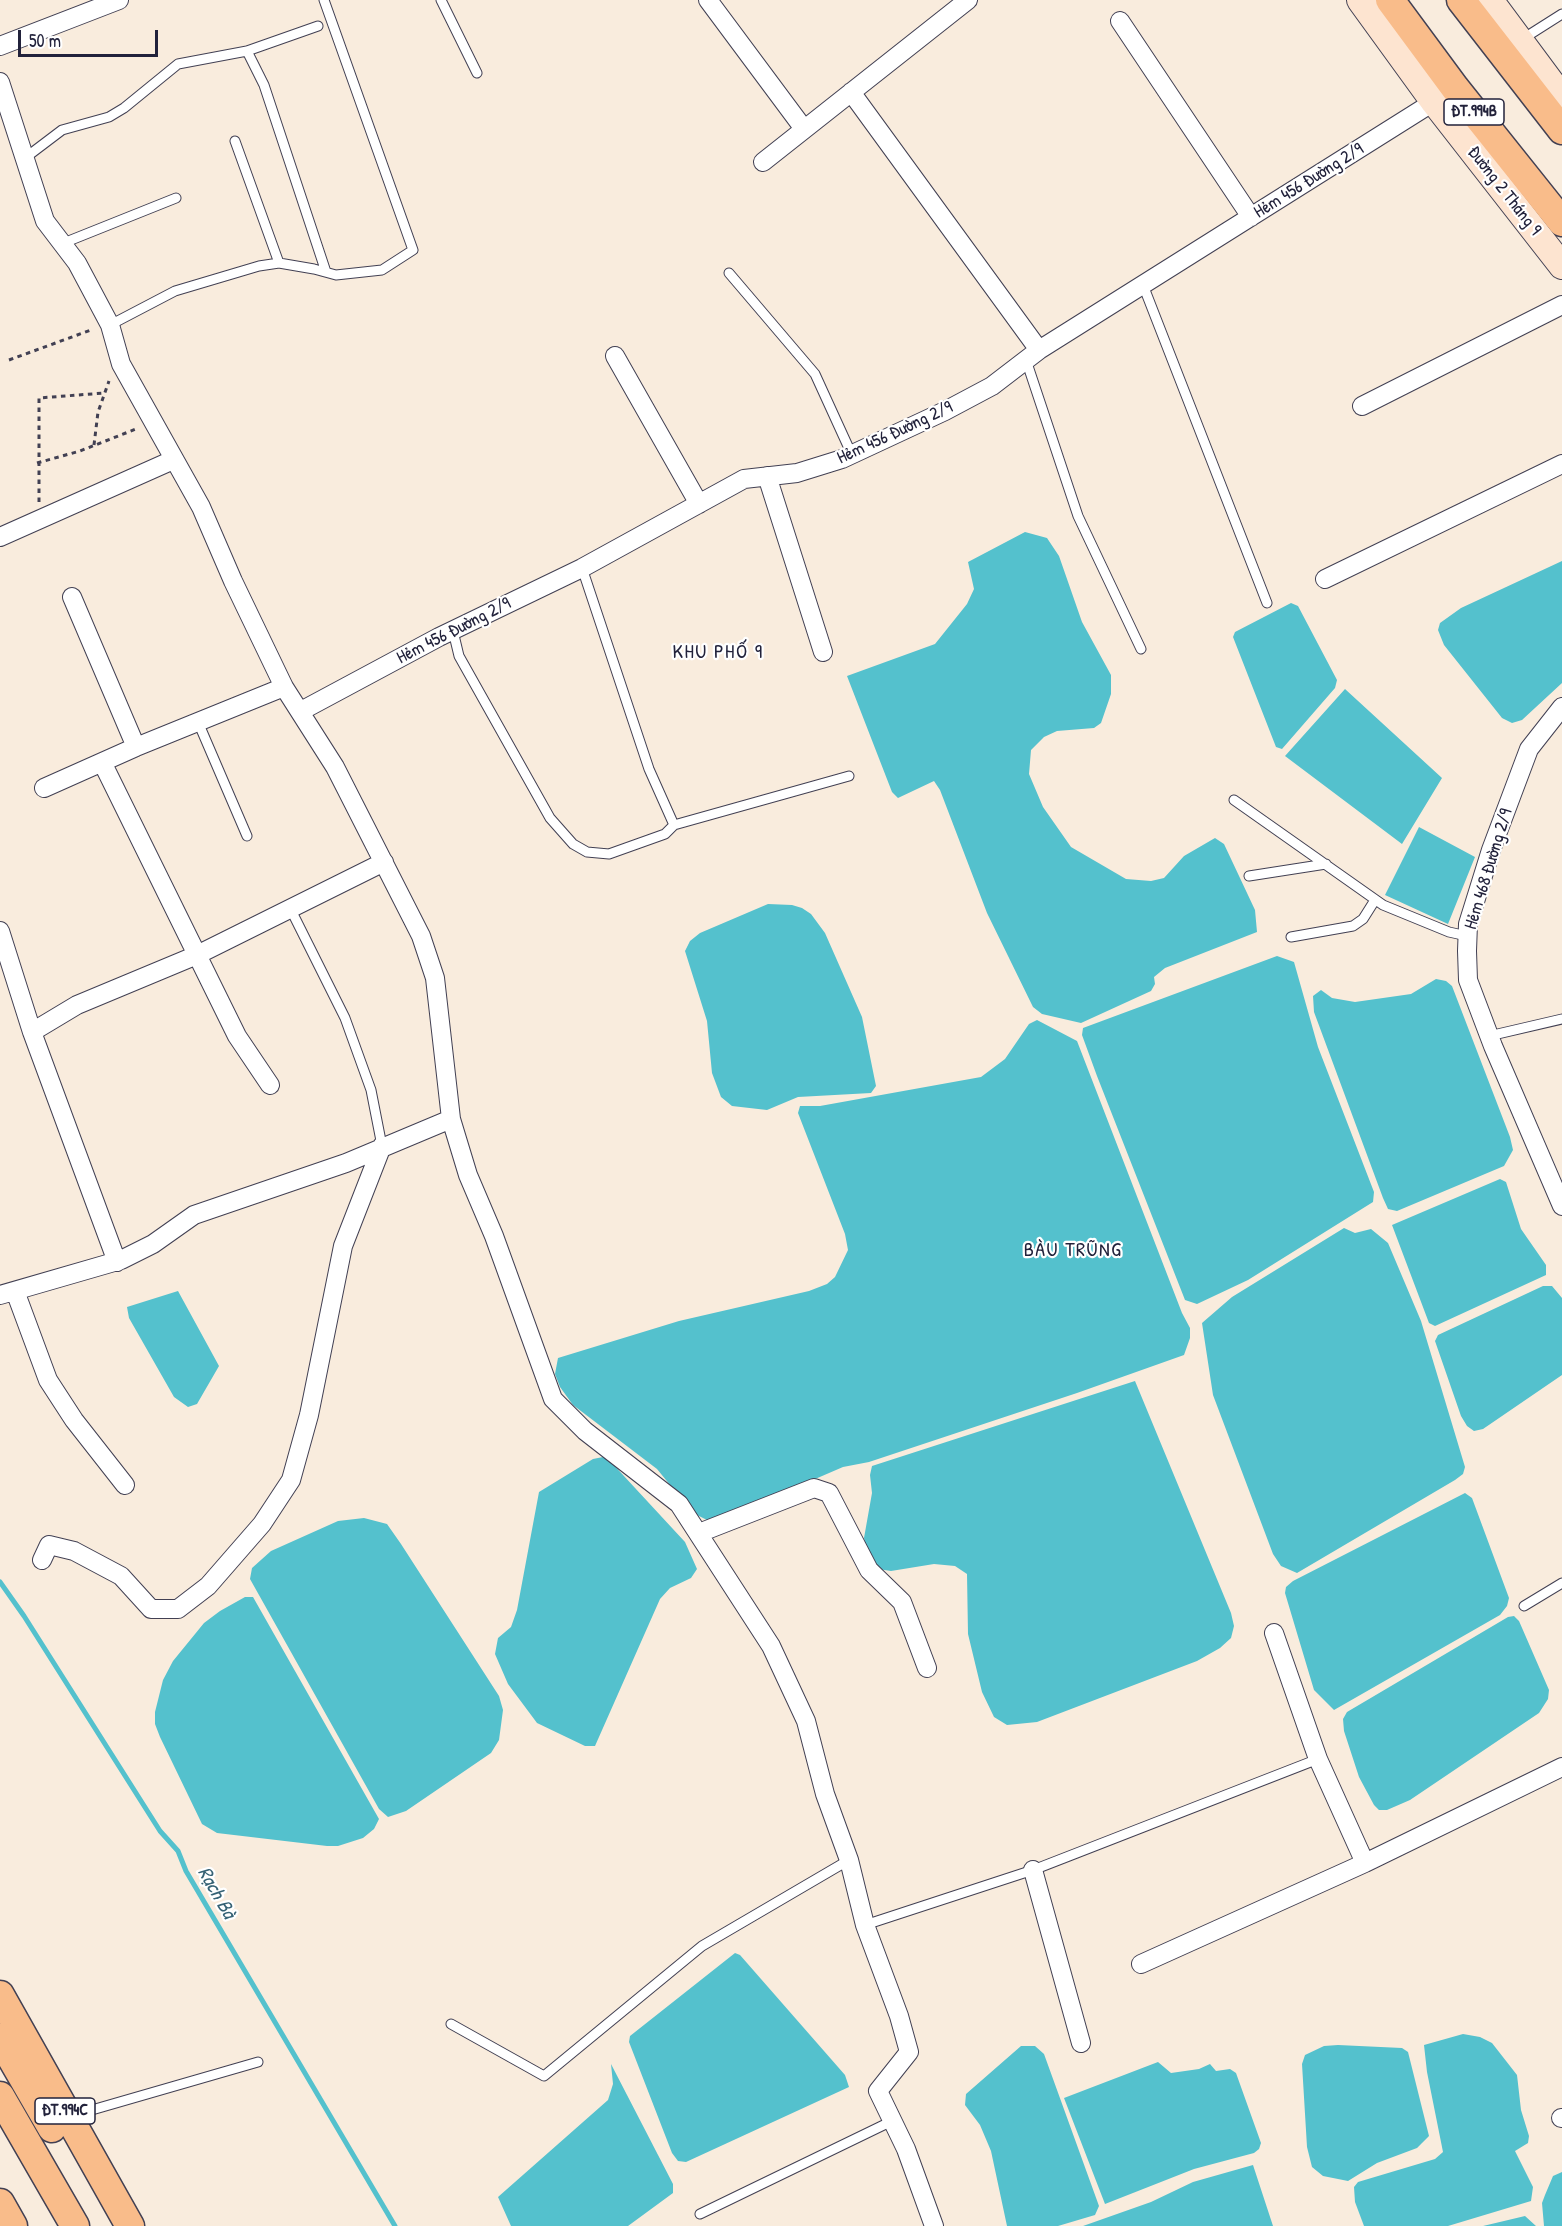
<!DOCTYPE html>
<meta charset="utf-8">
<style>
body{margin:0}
#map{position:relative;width:1562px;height:2226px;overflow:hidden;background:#f9ecdd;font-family:"Patrick Hand",sans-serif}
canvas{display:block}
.scale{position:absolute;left:18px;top:30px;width:140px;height:27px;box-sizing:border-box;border:3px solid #22223b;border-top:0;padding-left:8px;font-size:18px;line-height:21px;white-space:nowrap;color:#22223b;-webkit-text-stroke:4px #fff;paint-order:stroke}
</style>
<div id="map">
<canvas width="1562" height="2226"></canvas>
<div class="scale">50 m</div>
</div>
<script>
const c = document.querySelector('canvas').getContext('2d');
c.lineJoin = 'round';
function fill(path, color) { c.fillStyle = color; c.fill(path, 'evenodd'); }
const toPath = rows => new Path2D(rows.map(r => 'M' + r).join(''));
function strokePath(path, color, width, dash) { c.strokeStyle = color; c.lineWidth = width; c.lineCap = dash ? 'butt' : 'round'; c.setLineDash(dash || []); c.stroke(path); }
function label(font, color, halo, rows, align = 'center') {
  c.font = font + ' "Patrick Hand",sans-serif'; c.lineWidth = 4.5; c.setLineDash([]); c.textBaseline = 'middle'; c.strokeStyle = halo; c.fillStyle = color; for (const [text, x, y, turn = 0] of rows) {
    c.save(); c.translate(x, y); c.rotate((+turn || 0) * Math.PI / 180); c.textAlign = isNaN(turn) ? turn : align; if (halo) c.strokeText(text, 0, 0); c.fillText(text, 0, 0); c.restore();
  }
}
const water = toPath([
 [1025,532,1047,538,1059,556,1082,622,1111,675,1111,694,1101,723,1094,728,1057,731,1044,737,1031,750,1029,774,1043,807,1071,847,1126,879,1151,881,1164,878,1184,856,1215,838,1224,844,1255,910,1257,932,1165,968,1154,977,1155,984,1151,991,1081,1023,1042,1014,1033,1007,987,913,940,790,934,781,898,798,892,792,847,676,935,644,967,604,974,589,968,562],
 [1562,561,1562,683,1522,720,1512,723,1502,718,1444,645,1438,630,1440,623,1461,608],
 [1291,603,1298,606,1337,680,1335,688,1282,749,1276,747,1233,637,1235,632],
 [1345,689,1442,778,1402,844,1285,756],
 [1419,827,1475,857,1448,924,1385,895],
 [768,904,792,905,802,908,811,914,825,933,862,1017,876,1086,871,1093,798,1097,767,1110,732,1106,721,1097,712,1073,707,1021,685,951,690,941,700,933],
 [1277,956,1294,962,1318,1047,1374,1192,1373,1202,1248,1280,1197,1304,1185,1300,1097,1076,1082,1035,1083,1028],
 [1436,979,1446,981,1452,986,1510,1137,1513,1150,1504,1166,1397,1211,1388,1209,1383,1198,1314,1012,1313,996,1321,990,1332,998,1355,1002,1411,994],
 [1037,1020,1077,1041,1182,1313,1190,1328,1190,1338,1184,1355,1077,1393,869,1462,843,1467,713,1523,693,1513,657,1469,573,1405,560,1387,555,1374,558,1358,679,1321,809,1291,827,1284,835,1277,848,1250,845,1234,798,1113,800,1106,820,1106,981,1077,1005,1059,1029,1024],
 [1500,1179,1506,1182,1521,1229,1546,1265,1546,1275,1435,1326,1429,1323,1392,1225],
 [1344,1228,1355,1233,1371,1229,1388,1243,1421,1321,1465,1467,1463,1474,1455,1480,1297,1573,1281,1566,1273,1554,1213,1395,1202,1323,1232,1297],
 [1543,1286,1552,1286,1562,1298,1562,1375,1483,1429,1474,1431,1467,1426,1461,1416,1435,1341,1438,1335],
 [178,1291,219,1366,197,1404,188,1407,174,1397,129,1318,127,1307],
 [1135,1381,1231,1613,1234,1626,1231,1638,1220,1648,1197,1661,1037,1722,1007,1725,994,1717,982,1692,968,1634,967,1574,955,1566,934,1564,891,1571,878,1569,866,1548,864,1538,872,1493,870,1475,872,1466],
 [603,1457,611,1462,685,1542,697,1569,691,1578,670,1588,660,1599,595,1746,585,1746,537,1723,508,1684,495,1654,498,1638,511,1627,517,1610,539,1492,593,1459],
 [1465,1493,1472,1498,1509,1598,1507,1606,1500,1615,1334,1710,1314,1690,1285,1593,1286,1587,1293,1581],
 [364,1518,387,1524,401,1544,499,1696,503,1710,499,1740,491,1753,406,1811,388,1817,379,1809,250,1579,252,1568,271,1551,338,1521],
 [245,1597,253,1597,379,1819,374,1829,363,1838,338,1846,327,1846,217,1833,202,1824,160,1737,155,1724,155,1712,163,1680,173,1661,204,1623,220,1611],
 [1514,1616,1519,1621,1549,1690,1548,1699,1539,1713,1410,1800,1387,1810,1379,1810,1374,1805,1359,1777,1344,1731,1343,1719,1347,1712,1508,1617],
 [735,1953,740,1955,845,2075,849,2087,686,2162,678,2161,672,2153,629,2042,630,2036],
 [1463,2034,1480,2037,1492,2043,1517,2075,1521,2110,1529,2136,1528,2143,1515,2151,1533,2187,1531,2201,1448,2226,1364,2226,1355,2202,1354,2187,1358,2182,1435,2159,1443,2152,1427,2072,1424,2045],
 [1338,2045,1402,2048,1408,2052,1429,2136,1417,2148,1377,2163,1348,2181,1323,2176,1312,2167,1307,2147,1302,2064,1305,2055,1324,2046],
 [1021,2046,1035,2046,1044,2054,1099,2206,1095,2215,1058,2226,1007,2226,991,2151,980,2125,965,2105,966,2094],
 [1158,2062,1171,2073,1199,2069,1210,2064,1216,2071,1230,2069,1236,2073,1261,2143,1259,2149,1254,2153,1194,2169,1105,2204,1064,2098],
 [611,2064,673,2184,673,2193,628,2226,511,2226,498,2197,608,2100,613,2084],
 [1253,2165,1273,2226,1083,2226,1151,2202,1193,2182],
 [1562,2172,1562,2226,1544,2226,1542,2203,1545,2195,1553,2176],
 [1525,2216,1536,2226,1482,2226,1483,2226]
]);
const stream = toPath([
 [0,1582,24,1616,160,1831,178,1851,186,1871,395,2226]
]);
const path = toPath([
 [9,360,91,330],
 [94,445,98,412,109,381],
 [37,463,80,451,136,429],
 [39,502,39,398,104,393]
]);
const lane = toPath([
 [441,0,477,73],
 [1521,40,1562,14],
 [247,51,264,85,326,272],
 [235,141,279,263],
 [26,160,29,155,62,130,109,117,124,108,178,64,247,51,318,26],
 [61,244,176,198],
 [729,273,815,374,852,455],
 [1143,285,1267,603],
 [110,325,175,291,259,266,279,263,314,269,336,275,382,270,413,250,324,0],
 [1026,360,1078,516,1141,649],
 [582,568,649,769,674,825],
 [453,631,459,656,550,818,573,844,587,852,609,854,665,834,674,825,849,776],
 [198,722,247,836],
 [1234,800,1383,905,1449,932,1467,936],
 [1249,876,1326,864],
 [291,910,345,1018,371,1090,382,1146],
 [1291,937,1353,926,1363,919,1375,900],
 [1489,1036,1562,1019],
 [1524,1606,1562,1583],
 [865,1925,1033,1870,1318,1759],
 [451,2024,544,2076,702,1946,849,1860],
 [71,2116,258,2062],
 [700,2214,892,2121]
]);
const street = toPath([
 [708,0,804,129],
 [1120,21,1251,217],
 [0,46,119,0],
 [0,82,45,221,77,263,110,325,121,364,201,507,233,581,284,687,335,767,421,936,435,978,451,1119,468,1175,494,1236,553,1399,585,1431,679,1504,771,1646,806,1721,825,1794,849,1860,865,1925,899,2016,909,2052,878,2091,906,2149,934,2226],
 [851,92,1039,350],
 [763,162,968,0],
 [615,356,699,504],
 [1362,406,1562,305],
 [767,476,823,652],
 [0,537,173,460],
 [1325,579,1562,464],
 [72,597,136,747],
 [1562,707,1529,749,1491,850,1468,924,1467,951,1468,980,1493,1046,1562,1206],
 [301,711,439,637,582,568,744,479,797,473,842,459,945,411,992,386,1039,350,1443,96],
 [102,762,237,1036,270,1085],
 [44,788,136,747,284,687],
 [0,931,32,1032,117,1262],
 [32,1032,77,1005,197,955,384,862],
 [15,1291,48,1380,74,1420,125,1485],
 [0,1295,121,1260,153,1244,194,1215,346,1163,451,1119],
 [699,1533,814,1488,829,1493,869,1570,902,1602,927,1668],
 [42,1560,49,1545,74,1551,121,1576,151,1609,178,1609,208,1586,262,1524,291,1480,309,1415,343,1246,382,1146],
 [1274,1633,1318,1759,1365,1863],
 [1033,1870,1081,2043],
 [1141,1964,1365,1863,1562,1767],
 [1561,2118,1562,2118]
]);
const secondary = toPath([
 [1360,0,1434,102,1562,266],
 [1490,0,1562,97]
]);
const primary = toPath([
 [1390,0,1455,88,1562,222],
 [1461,0,1562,130],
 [0,1995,130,2226],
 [0,2038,52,2128],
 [0,2096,75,2226],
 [0,2203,13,2226]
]);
const shields = [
 [1474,112,60],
 [65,2111,60]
];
const shieldNames = [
 ["ĐT.994B",1474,112],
 ["ĐT.994C",65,2111]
];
const streetNames = [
 ["Hẻm 456 Đường 2/9",1309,181,-32],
 ["Đường 2 Tháng 9",1504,191,52],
 ["Hẻm 456 Đường 2/9",895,433,-25],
 ["Hẻm 456 Đường 2/9",454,631,-27],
 ["Hẻm 468 Đường 2/9",1489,869,-73]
];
const neighbourhoodNames = [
 ["KHU PHỐ 9",718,653],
 ["BÀU TRŨNG",1073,1251]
];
const waterNames = [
 ["Rạch Bà",216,1893,60]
];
fill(water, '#54c1cd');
strokePath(stream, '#54c1cd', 5);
strokePath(lane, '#424053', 11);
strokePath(street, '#424053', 20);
strokePath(secondary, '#424053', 28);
strokePath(primary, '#424053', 31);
strokePath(path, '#424053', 3, [4.5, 4.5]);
strokePath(lane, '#fff', 9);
strokePath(street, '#fff', 18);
strokePath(secondary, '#fde4d0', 26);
strokePath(primary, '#f9bc8a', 28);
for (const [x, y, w] of shields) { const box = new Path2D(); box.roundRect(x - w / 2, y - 13, w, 26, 4.5); c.fillStyle = '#fff'; c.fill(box); strokePath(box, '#22223b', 1.5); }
label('bold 16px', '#22223b', null, shieldNames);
label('18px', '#22223b', '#fff', streetNames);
c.letterSpacing = '1.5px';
label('20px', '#22223b', '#fff', neighbourhoodNames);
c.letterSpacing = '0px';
label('italic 20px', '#366275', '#fff', waterNames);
</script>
